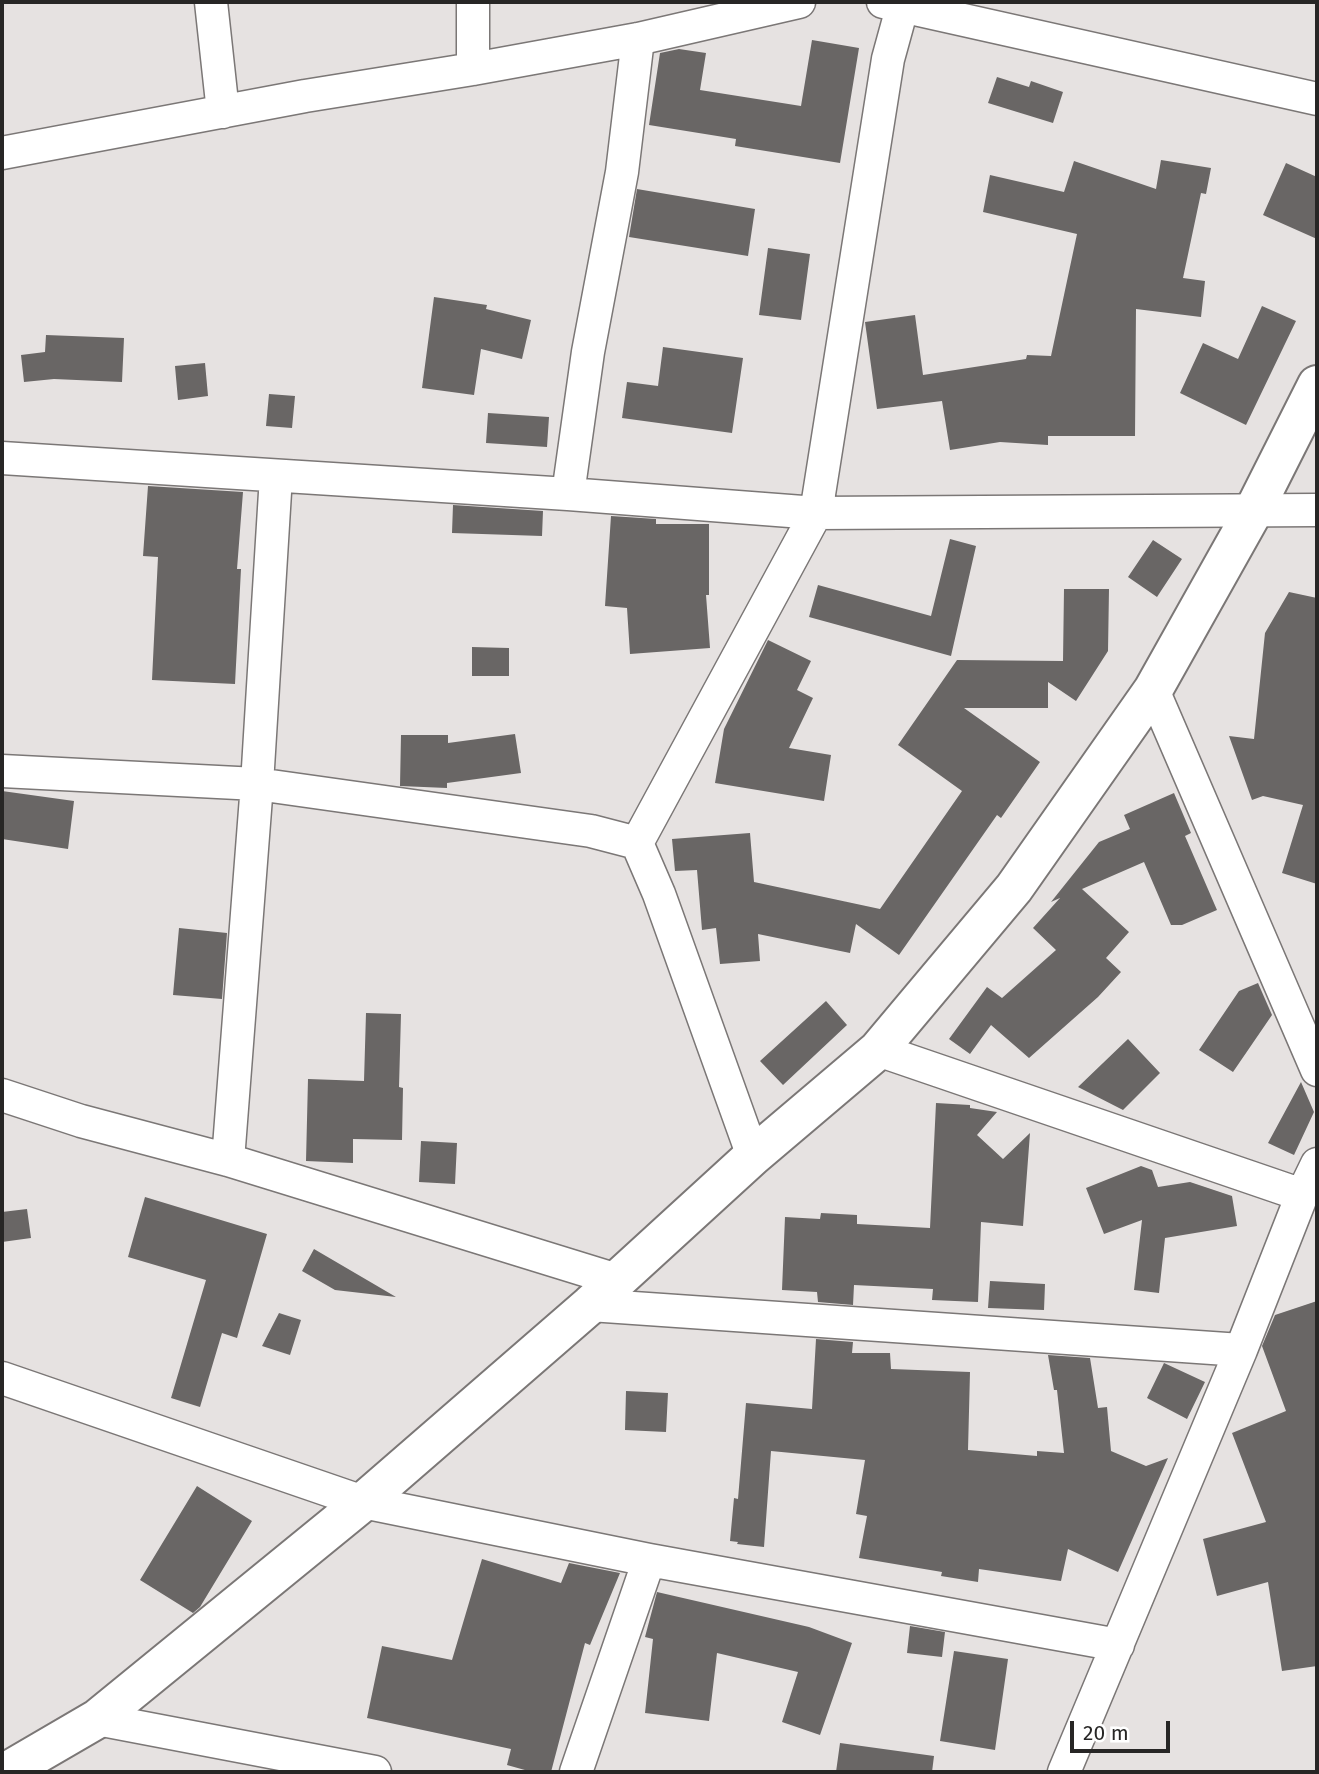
<!DOCTYPE html>
<style>
body{margin:0}
#map{position:relative;width:1319px;height:1774px;overflow:hidden;background:#e6e2e1;font-family:"Fira Sans",sans-serif}
canvas{display:block}
.frame{position:absolute;inset:0;border:4px solid #272625;pointer-events:none}
.scale{position:absolute;left:1070px;top:1721px;width:100px;height:32px;box-sizing:border-box;border:4px solid #272625;border-top:0;padding-left:9px;font-size:21px;line-height:24px;white-space:nowrap;color:#272625;-webkit-text-stroke:5px #fff;paint-order:stroke}
</style>
<div id="map">
<canvas width="1319" height="1774"></canvas>
<div class="frame"></div>
<div class="scale">20 m</div>
</div>
<script>
const c = document.querySelector('canvas').getContext('2d');
c.lineJoin = 'round';
function fill(path, color) { c.fillStyle = color; c.fill(path, 'evenodd'); }
const toPath = rows => new Path2D(rows.map(r => 'M' + r).join(''));
function strokePath(path, color, width, dash) { c.strokeStyle = color; c.lineWidth = width; c.lineCap = dash ? 'butt' : 'round'; c.setLineDash(dash || []); c.stroke(path); }
const building = toPath([
 [812,40,859,48,840,163,735,146,736,139,649,125,660,53,679,49,706,53,700,90,801,106],
 [997,77,1029,87,1031,81,1063,92,1053,123,988,103],
 [1161,160,1211,168,1206,194,1201,193,1183,278,1205,281,1201,317,1136,309,1135,436,1048,436,1048,445,1000,442,950,450,942,401,877,409,865,322,915,315,923,375,1026,359,1027,355,1051,356,1077,234,983,212,990,175,1064,192,1074,161,1156,189],
 [1286,163,1317,177,1317,239,1263,215],
 [637,189,755,209,748,256,629,237],
 [768,248,810,254,801,320,759,315],
 [434,297,487,305,486,309,531,320,522,359,481,349,474,395,422,388],
 [1262,306,1296,321,1246,425,1180,393,1203,343,1238,359],
 [46,335,124,338,122,382,54,379,24,382,21,355,45,352],
 [663,347,743,358,732,433,622,418,627,382,658,386],
 [205,363,208,396,178,400,175,366],
 [269,394,295,396,292,428,266,426],
 [488,413,549,417,547,447,486,443],
 [148,486,243,492,237,569,241,569,235,684,152,680,158,557,143,556],
 [453,505,543,511,542,536,452,533],
 [611,516,656,519,656,524,709,524,709,595,706,595,710,648,630,654,627,608,605,606],
 [950,539,976,546,951,656,809,617,818,585,931,616],
 [1153,540,1182,559,1157,597,1128,577],
 [1064,589,1109,589,1108,651,1076,701,1048,682,1048,708,964,708,1040,762,1001,818,997,815,899,955,856,924,850,953,758,934,760,961,720,964,716,928,702,930,697,870,675,871,672,839,750,833,754,882,880,909,962,791,898,745,957,660,1063,661],
 [1289,592,1317,598,1317,884,1282,873,1303,805,1263,796,1252,800,1229,736,1254,739,1265,633],
 [768,640,811,661,797,690,813,698,789,748,831,755,824,801,715,783,724,729],
 [472,647,509,648,509,676,472,676],
 [515,734,521,773,447,783,447,788,400,786,401,735,448,735,448,743],
 [2,791,74,801,68,849,2,839],
 [1174,793,1191,833,1185,836,1217,910,1182,925,1171,925,1144,862,1082,889,1129,932,1106,958,1121,972,1098,997,1029,1058,991,1025,970,1054,949,1039,987,987,1002,998,1056,950,1033,928,1060,898,1051,902,1099,842,1130,829,1124,815],
 [179,928,227,933,222,999,173,995],
 [1258,983,1272,1015,1233,1072,1199,1050,1239,991],
 [826,1001,847,1025,783,1085,760,1061],
 [366,1013,401,1014,399,1087,403,1088,402,1140,353,1139,353,1163,306,1161,308,1079,364,1081],
 [1128,1039,1160,1073,1123,1110,1078,1087],
 [1301,1082,1314,1112,1294,1155,1268,1143],
 [936,1103,970,1105,970,1108,997,1112,977,1135,1003,1159,1030,1133,1023,1226,981,1222,978,1302,932,1300,933,1289,854,1285,853,1305,818,1302,817,1292,782,1290,785,1217,820,1219,821,1213,857,1215,857,1224,930,1228],
 [421,1141,457,1143,455,1184,419,1182],
 [1141,1166,1152,1170,1158,1187,1190,1182,1232,1196,1237,1226,1165,1238,1159,1293,1134,1290,1142,1220,1104,1234,1086,1188],
 [145,1197,267,1234,237,1338,222,1333,200,1407,171,1398,206,1280,128,1257],
 [27,1209,31,1238,2,1242,2,1212],
 [314,1249,396,1297,335,1290,302,1271],
 [990,1281,1045,1284,1044,1310,988,1308],
 [1317,1301,1317,1666,1282,1671,1268,1582,1217,1596,1203,1539,1266,1522,1232,1433,1286,1411,1262,1346,1275,1315],
 [279,1313,301,1320,290,1355,262,1346],
 [816,1339,853,1342,852,1353,890,1353,891,1369,970,1372,968,1450,1037,1456,1037,1451,1064,1453,1057,1390,1054,1390,1048,1355,1090,1358,1098,1408,1107,1407,1111,1451,1146,1466,1168,1458,1118,1572,1068,1549,1061,1581,979,1569,978,1582,941,1576,942,1572,859,1558,867,1516,856,1514,865,1460,771,1451,764,1547,737,1544,738,1542,730,1541,734,1498,738,1499,746,1403,812,1409],
 [1164,1363,1205,1382,1187,1419,1147,1398],
 [626,1391,668,1393,666,1432,625,1430],
 [197,1486,252,1521,200,1607,193,1613,140,1580],
 [482,1559,561,1583,569,1563,620,1573,590,1645,585,1643,551,1772,532,1772,507,1765,511,1749,367,1718,382,1646,452,1660],
 [657,1592,809,1627,852,1643,820,1735,782,1722,798,1672,717,1653,709,1721,645,1713,653,1639,645,1637],
 [910,1626,945,1632,942,1657,907,1653],
 [954,1651,1008,1659,995,1750,940,1741],
 [840,1743,934,1756,932,1772,836,1772]
]);
const minor = toPath([
 [211,2,223,112],
 [883,2,1317,99],
 [473,69,473,2],
 [2,153,305,96,473,69,638,39,799,2],
 [2,458,568,494,816,513,1317,510],
 [568,494,588,352,622,172,638,39],
 [1153,690,1317,1070],
 [2,771,257,784,591,831,637,843],
 [637,843,816,513,888,59,902,8],
 [637,843,659,894,753,1156],
 [878,1050,1302,1195],
 [2,1095,81,1121,228,1160,617,1280],
 [228,1160,257,784,276,476],
 [590,1305,1241,1350],
 [2,1378,363,1502,649,1560,1118,1645],
 [97,1719,375,1772],
 [576,1772,649,1560],
 [1064,1772,1241,1350,1302,1195,1317,1164]
]);
const tertiary = toPath([
 [6,1772,97,1719,363,1502,590,1305,753,1156,878,1050,1014,888,1153,690,1254,510,1317,385]
]);
fill(building, '#696665');
strokePath(minor, '#7b7776', 35);
strokePath(tertiary, '#7b7776', 42);
strokePath(minor, '#fff', 32);
strokePath(tertiary, '#fff', 38);
</script>
